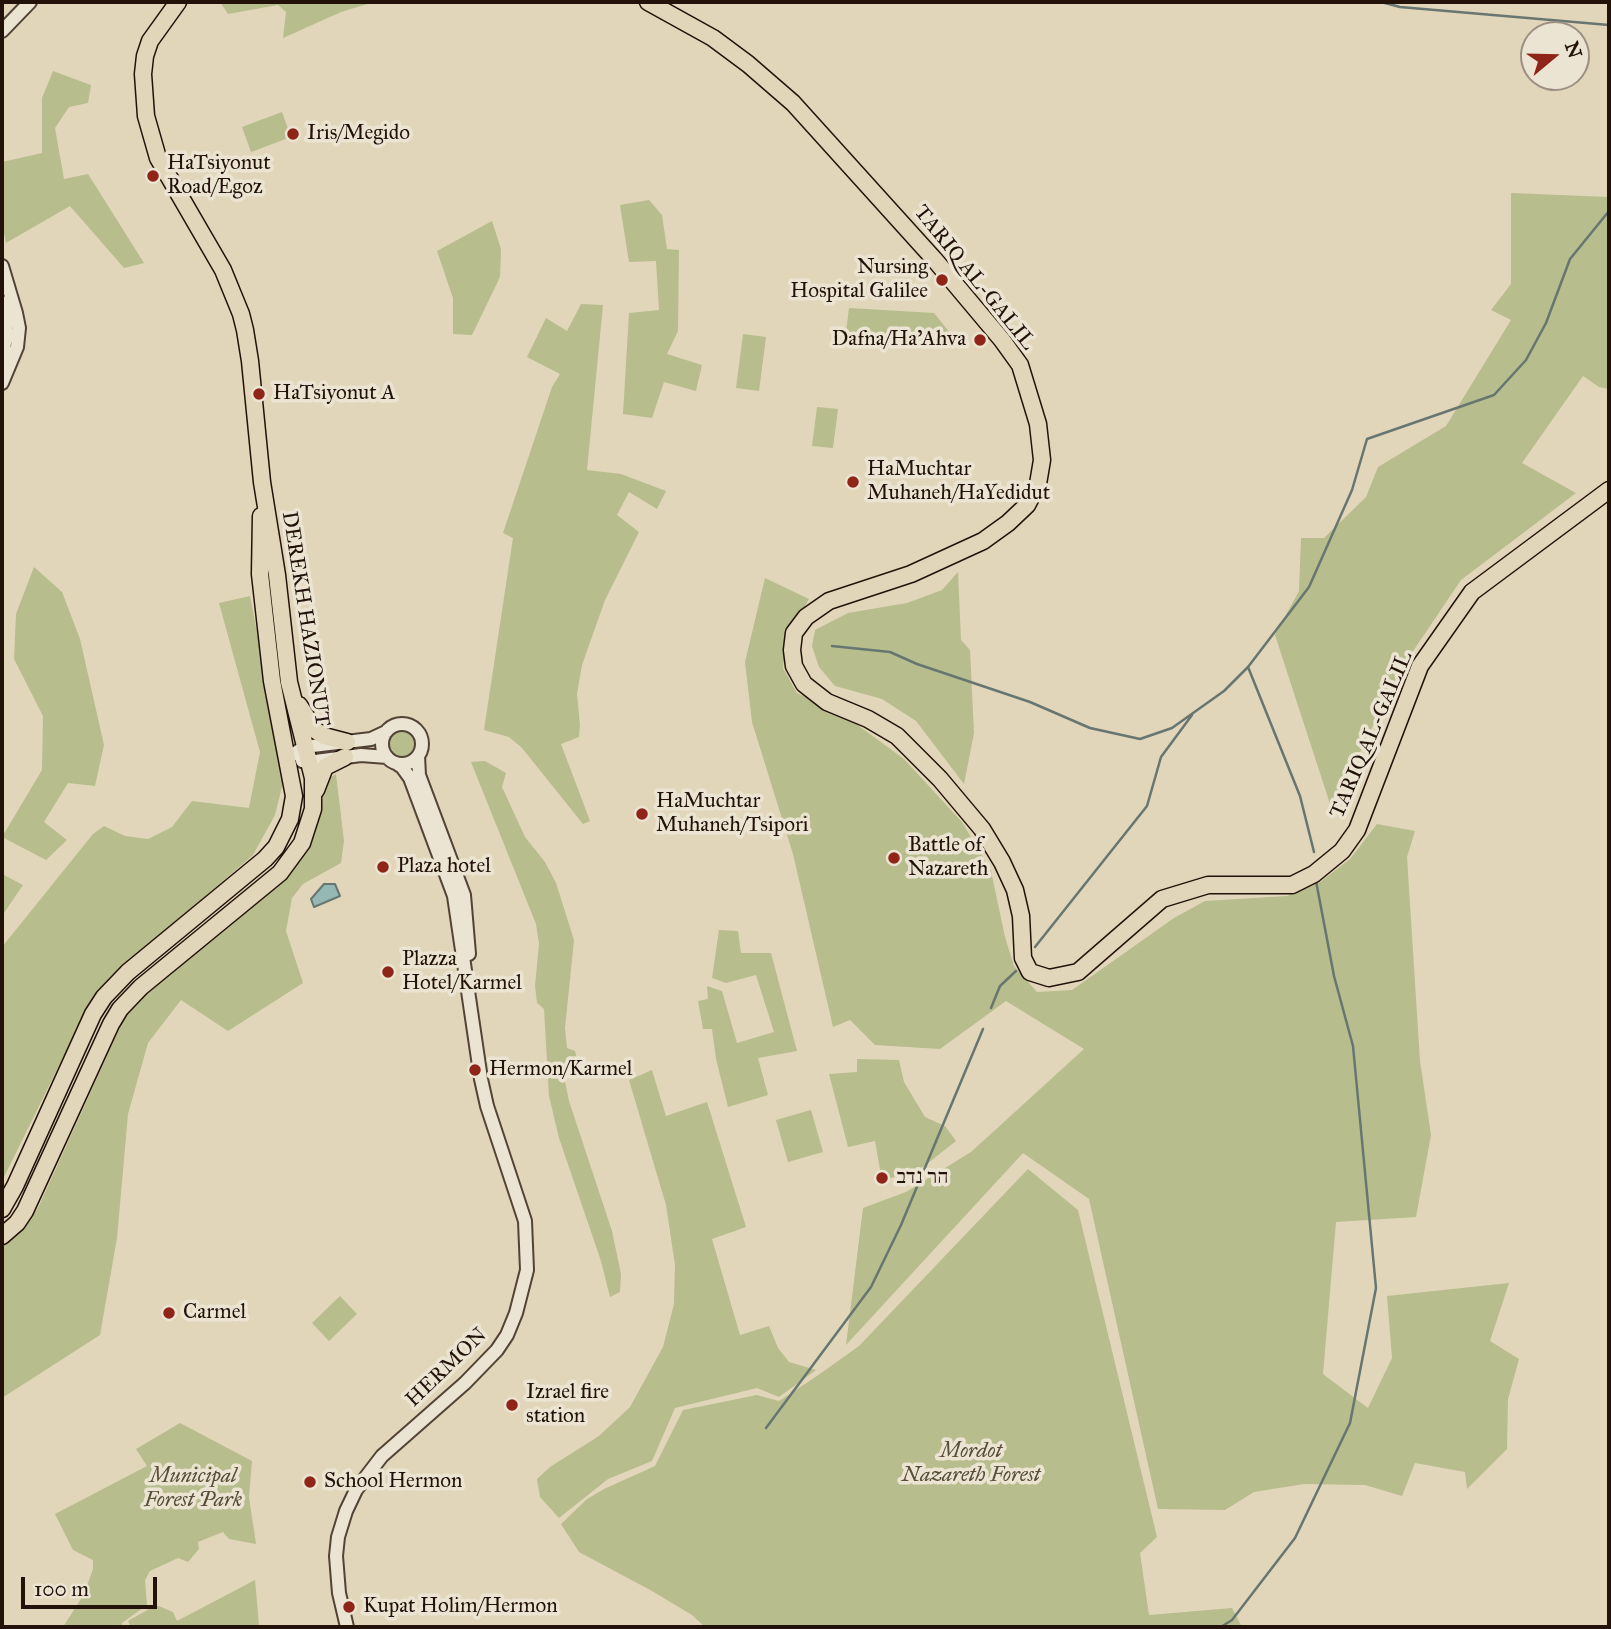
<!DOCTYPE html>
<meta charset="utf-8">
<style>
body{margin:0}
#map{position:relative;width:1611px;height:1629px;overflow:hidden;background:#e1d6b9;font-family:"IM FELL Great Primer",serif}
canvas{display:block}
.frame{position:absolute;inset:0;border:4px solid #23120a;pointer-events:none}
.north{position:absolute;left:1520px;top:21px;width:70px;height:70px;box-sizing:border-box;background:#ece4d2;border:2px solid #9c9082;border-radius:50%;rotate:71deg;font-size:19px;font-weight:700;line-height:28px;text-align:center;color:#23120a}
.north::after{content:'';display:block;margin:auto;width:24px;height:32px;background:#8f2418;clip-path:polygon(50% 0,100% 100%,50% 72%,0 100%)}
.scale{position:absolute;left:21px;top:1577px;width:136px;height:32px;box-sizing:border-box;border:4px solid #23120a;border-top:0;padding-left:9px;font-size:21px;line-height:24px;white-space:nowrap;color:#23120a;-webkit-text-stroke:5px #ece4d2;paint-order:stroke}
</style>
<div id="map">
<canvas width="1611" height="1629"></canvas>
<div class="frame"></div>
<div class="north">N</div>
<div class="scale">100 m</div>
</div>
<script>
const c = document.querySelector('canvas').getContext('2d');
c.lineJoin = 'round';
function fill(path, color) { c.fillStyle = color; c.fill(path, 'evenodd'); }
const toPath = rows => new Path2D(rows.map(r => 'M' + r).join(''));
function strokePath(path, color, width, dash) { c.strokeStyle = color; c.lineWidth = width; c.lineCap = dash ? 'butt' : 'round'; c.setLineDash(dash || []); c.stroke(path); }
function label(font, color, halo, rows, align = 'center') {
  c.font = font + ' "IM FELL Great Primer","Frank Ruhl Libre",serif'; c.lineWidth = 7; c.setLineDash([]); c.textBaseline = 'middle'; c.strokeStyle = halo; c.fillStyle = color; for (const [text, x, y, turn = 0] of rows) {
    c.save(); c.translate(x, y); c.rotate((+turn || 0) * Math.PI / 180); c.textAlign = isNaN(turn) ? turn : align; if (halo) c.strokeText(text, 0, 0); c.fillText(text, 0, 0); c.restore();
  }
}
const green = toPath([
 [220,2,374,2,341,12,283,38,286,12,278,5,228,14],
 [53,71,91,85,88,103,69,107,55,128,64,179,88,174,144,263,124,268,70,206,6,243,2,223,2,162,42,153,42,98],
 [282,112,291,137,251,152,242,127],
 [1511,193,1609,197,1609,389,1599,387,1583,376,1522,463,1576,493,1461,580,1399,672,1332,810,1275,635,1299,591,1301,538,1324,538,1366,497,1378,467,1446,426,1511,320,1491,310,1511,284],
 [649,200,662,215,667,249,679,250,678,331,667,354,702,365,696,391,664,382,652,418,623,414,629,313,659,310,656,261,629,262,620,205],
 [492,221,501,249,500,277,472,335,453,334,453,298,437,251],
 [581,304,603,305,587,470,621,474,666,491,657,509,629,492,617,515,639,532,605,600,582,665,577,694,580,725,579,737,561,744,590,821,583,824,522,748,509,737,484,730,513,538,503,533,552,387,560,374,527,357,546,318,567,331],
 [849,308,934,313,958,343,846,332],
 [743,334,766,337,759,391,736,388],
 [817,407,838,409,833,448,812,446],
 [34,567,62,592,80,639,104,745,95,786,68,783,44,822,67,840,46,860,2,837,42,770,43,716,14,659,16,614],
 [958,572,961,640,970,650,974,733,964,784,916,721,882,699,835,686,819,667,812,646,815,630,848,613,907,603,942,590],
 [765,578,809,599,786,639,783,668,797,693,840,712,904,759,962,822,991,871,1005,937,1014,966,1037,992,1072,990,1174,918,1205,901,1287,896,1320,882,1350,859,1377,824,1415,831,1407,857,1420,1061,1431,1135,1416,1217,1336,1222,1323,1374,1368,1408,1392,1358,1387,1296,1509,1283,1490,1341,1519,1359,1508,1399,1507,1449,1467,1489,1465,1472,1415,1463,1402,1496,1365,1485,1304,1484,1254,1492,1225,1510,1158,1509,1089,1199,1023,1153,846,1345,863,1208,906,1192,971,1152,1084,1049,1006,1001,940,1049,875,1045,850,1020,833,1027,793,854,752,722,745,662],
 [250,596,285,775,275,815,253,855,121,969,85,1013,2,1181,2,947,93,834,104,826,125,836,148,839,172,827,192,801,249,808,260,752,219,603],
 '389 744a13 13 0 1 1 26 0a13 13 0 1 1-26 0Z',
 [485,761,506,773,502,787,525,837,545,862,556,883,574,940,565,1028,567,1048,575,1051,580,1070,564,1077,569,1101,612,1231,621,1274,620,1292,610,1297,601,1261,559,1138,549,1096,544,1009,537,1003,535,986,539,944,536,924,471,762],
 [336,774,344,841,341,863,303,884,292,898,286,931,303,983,228,1031,181,1000,148,1043,128,1114,117,1238,100,1335,2,1398,2,1245,24,1228,38,1208,126,1014,147,990,280,885,296,867,313,839,322,809,324,782],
 [2,874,23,885,2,916],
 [719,930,738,931,741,953,771,953,797,1051,758,1058,768,1095,728,1107,716,1059,712,1029,703,1029,698,1001,708,999,707,986,722,991,737,1043,774,1032,756,975,726,983,712,978],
 [857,1059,899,1060,904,1082,925,1117,945,1126,956,1141,923,1167,882,1181,875,1141,848,1147,829,1074,857,1072],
 [652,1070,666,1116,707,1102,746,1227,712,1239,740,1335,769,1326,778,1348,789,1362,816,1370,779,1397,757,1388,675,1408,652,1461,608,1479,559,1518,540,1497,537,1479,550,1467,599,1436,630,1407,663,1347,674,1304,675,1265,666,1205,629,1080],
 [811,1110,823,1152,788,1162,776,1120],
 [1028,1169,1078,1210,1157,1537,1140,1553,1149,1615,1232,1608,1242,1627,705,1627,692,1615,652,1591,579,1552,561,1524,587,1499,604,1489,655,1466,683,1410,757,1395,779,1401,817,1376,859,1346],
 [340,1296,357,1314,329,1341,312,1323],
 [180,1423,252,1461,249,1497,256,1544,229,1539,223,1532,198,1542,199,1549,188,1562,178,1558,150,1571,145,1580,147,1605,122,1623,122,1627,63,1627,84,1594,93,1569,93,1560,73,1550,55,1514,147,1466,136,1449],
 [255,1580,259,1625,255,1627,131,1627,128,1621,156,1605,173,1612,177,1621]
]);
const water = toPath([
 [324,884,335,884,340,896,314,907,311,899,324,884]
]);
const stream = toPath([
 [1381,2,1400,7,1609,25],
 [832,646,890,652,917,664,1030,702,1090,728,1140,739,1172,728,1224,691,1248,667,1309,587,1352,490,1367,439,1494,395,1526,360,1546,323,1570,259,1609,211],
 [1248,667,1300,796,1314,852],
 [1035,947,1147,806,1161,757,1192,715],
 [991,1008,1000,986,1016,971],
 [766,1428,871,1287,901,1225,983,1029],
 [1221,1627,1232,1620,1295,1538,1350,1423,1376,1288,1353,1046,1334,976,1316,881]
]);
const tertiary = toPath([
 [2,31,30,2],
 [2,266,16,313,19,328,17,347,2,383],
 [2,302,6,315,7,334,2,357],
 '382 744a20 20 0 1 1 40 0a20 20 0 1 1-40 0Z',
 [418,756,419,775,464,895,469,954],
 [288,758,304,747,371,739,386,732],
 [302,761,308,762,361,755,387,757],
 [347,1627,339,1593,336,1556,338,1537,346,1511,356,1490,382,1456,465,1383,497,1350,507,1335,516,1313,527,1270,525,1221,487,1106,481,1079,454,896,410,778,402,767,396,763]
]);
const primary = toPath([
 [648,2,713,38,748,64,793,103,934,259,1002,340,1020,365,1038,424,1042,460,1038,484,1027,505,1008,523,983,541,911,574,829,601,806,617,794,633,792,650,794,666,804,684,827,702,868,719,897,736,940,779,982,829,1002,862,1015,890,1021,916,1023,958,1030,972,1049,978,1078,972,1162,899,1208,885,1292,885,1314,874,1342,851,1357,830,1420,666,1472,592,1609,490]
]);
const trunk = toPath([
 [299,705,315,730,324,736,347,742],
 [316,790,325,767,345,757],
 [2,1209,15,1186,93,1014,104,997,128,972,265,859,276,847,290,819,294,796,272,681,260,574,261,516],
 [2,1236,17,1223,25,1211,111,1024,120,1009,141,987,280,873,302,843,313,809,313,778,289,682,277,575,262,482,250,361,245,330,241,314,223,270,158,158,146,116,143,74,145,56,150,41,178,2]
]);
const markers = [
 [293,134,7,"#8f2418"],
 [153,176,7,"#8f2418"],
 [942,280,7,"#8f2418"],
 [980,340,7,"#8f2418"],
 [259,394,7,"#8f2418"],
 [853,482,7,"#8f2418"],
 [642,814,7,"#8f2418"],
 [894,858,7,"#8f2418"],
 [383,867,7,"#8f2418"],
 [388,972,7,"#8f2418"],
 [475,1070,7,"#8f2418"],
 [882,1178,7,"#8f2418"],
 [169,1313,7,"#8f2418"],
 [512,1405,7,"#8f2418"],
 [310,1482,7,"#8f2418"],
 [349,1607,7,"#8f2418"]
];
const poiNames = [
 ["Iris/Megido",307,134],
 ["HaTsiyonut",167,164],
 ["Road/Egoz",167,188],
 ["Nursing",928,268,"right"],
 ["Hospital Galilee",928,292,"right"],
 ["Dafna/Ha'Ahva",966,340,"right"],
 ["HaTsiyonut A",273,394],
 ["HaMuchtar",867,470],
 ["Muhaneh/HaYedidut",867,494],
 ["HaMuchtar",656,802],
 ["Muhaneh/Tsipori",656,826],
 ["Battle of",908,846],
 ["Nazareth",908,870],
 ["Plaza hotel",397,867],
 ["Plazza",402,960],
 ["Hotel/Karmel",402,984],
 ["Hermon/Karmel",489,1070],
 ["הר נדב",896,1178],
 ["Carmel",183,1313],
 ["Izrael fire",526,1393],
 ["station",526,1417],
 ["School Hermon",324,1482],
 ["Kupat Holim/Hermon",363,1607]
];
const streetNames = [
 ["TARIQ AL-GALIL",974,278,51],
 ["DEREKH HAZIONUT",305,619,81],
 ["TARIQ AL-GALIL",1372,735,-67],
 ["HERMON",447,1368,-44]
];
const parkNames = [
 ["Mordot",971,1452],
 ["Nazareth Forest",971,1476],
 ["Municipal",193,1477],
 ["Forest Park",193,1501]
];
fill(green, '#b7bd8c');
fill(water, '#95b8b5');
strokePath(water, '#677671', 2);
strokePath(stream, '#677671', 2.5);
strokePath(tertiary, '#524336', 16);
strokePath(primary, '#23120a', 19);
strokePath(trunk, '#23120a', 19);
strokePath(tertiary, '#ece4d2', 12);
strokePath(primary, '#e1d6b9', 16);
strokePath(trunk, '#e1d6b9', 16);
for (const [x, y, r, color] of markers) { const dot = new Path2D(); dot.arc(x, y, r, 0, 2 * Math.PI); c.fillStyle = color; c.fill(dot); strokePath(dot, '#ece4d2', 2.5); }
label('21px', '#23120a', '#ece4d2', poiNames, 'left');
label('21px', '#23120a', '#ece4d2', streetNames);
label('italic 21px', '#574e38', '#ece4d2', parkNames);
</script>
